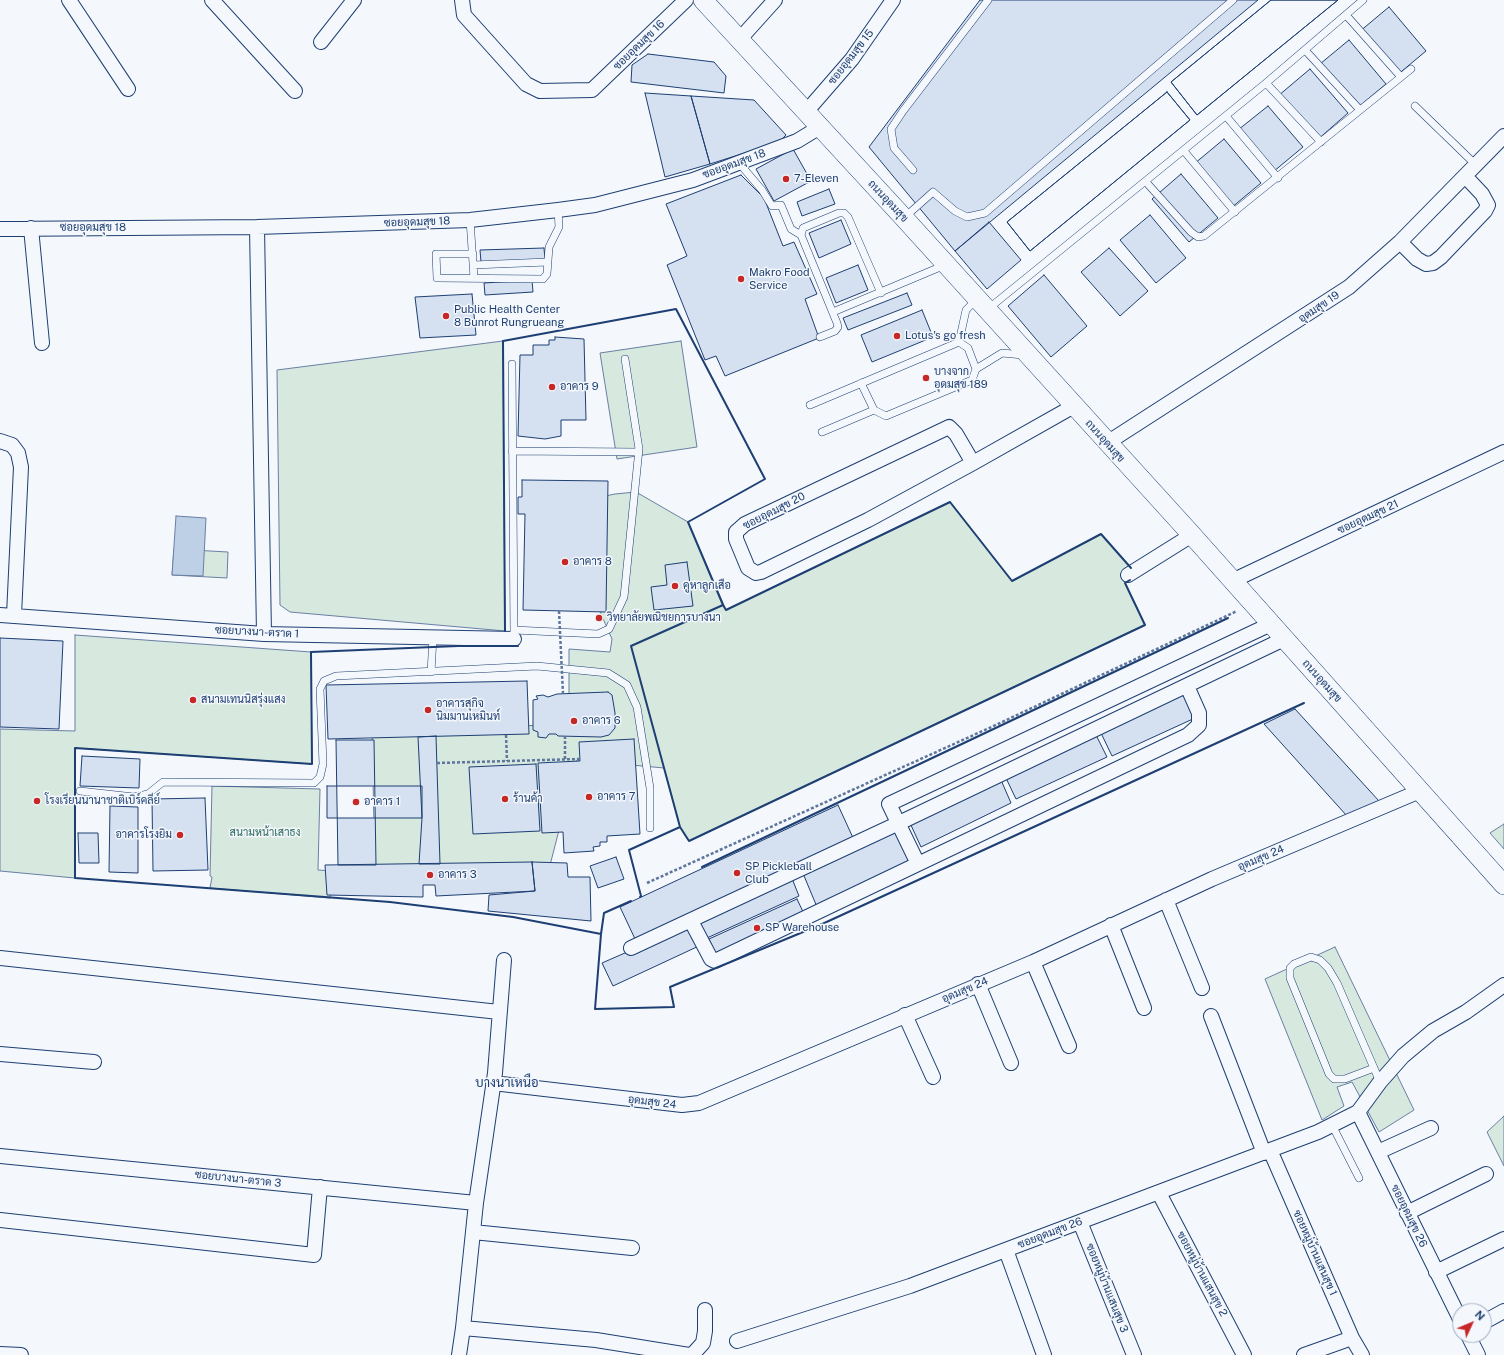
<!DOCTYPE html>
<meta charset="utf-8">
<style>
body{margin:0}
#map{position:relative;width:1504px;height:1355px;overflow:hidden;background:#f4f7fb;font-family:"Public Sans",sans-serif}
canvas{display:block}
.north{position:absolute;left:1452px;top:1303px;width:40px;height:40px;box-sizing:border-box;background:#f4f7fb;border:1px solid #9eadc5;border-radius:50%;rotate:46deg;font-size:11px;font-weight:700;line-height:16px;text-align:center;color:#1d3f73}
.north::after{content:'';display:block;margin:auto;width:14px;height:18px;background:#c62828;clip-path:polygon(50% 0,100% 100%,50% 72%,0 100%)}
</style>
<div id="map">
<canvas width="1504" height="1355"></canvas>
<div class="north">N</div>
</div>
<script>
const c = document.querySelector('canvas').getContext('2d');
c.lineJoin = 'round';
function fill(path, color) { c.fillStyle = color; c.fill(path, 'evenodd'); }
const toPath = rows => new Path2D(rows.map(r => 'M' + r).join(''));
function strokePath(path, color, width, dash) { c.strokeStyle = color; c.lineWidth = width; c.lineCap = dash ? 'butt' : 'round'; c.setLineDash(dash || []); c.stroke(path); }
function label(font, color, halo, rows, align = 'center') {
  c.font = font + ' "Public Sans",Sarabun,sans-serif'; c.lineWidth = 3; c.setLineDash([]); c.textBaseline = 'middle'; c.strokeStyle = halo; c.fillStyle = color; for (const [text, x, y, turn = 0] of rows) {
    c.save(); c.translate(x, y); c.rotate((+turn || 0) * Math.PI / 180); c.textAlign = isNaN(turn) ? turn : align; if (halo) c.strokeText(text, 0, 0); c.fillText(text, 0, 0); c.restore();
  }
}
const green = toPath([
 [503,341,505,631,290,612,280,605,277,370,503,341],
 [681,341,697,447,617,459,600,353,681,341],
 [636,492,688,522,726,610,950,502,1012,581,1101,534,1138,576,1125,583,1145,625,689,841,680,827,664,768,577,760,548,873,375,873,372,732,569,724,569,649,610,652,612,639,597,605,596,498,615,494,636,492],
 [174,549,228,552,227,578,172,575,174,549],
 [75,635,311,652,312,764,75,748,75,878,0,871,0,729,75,731,75,635],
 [212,786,320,789,318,870,334,871,330,898,210,888,212,877,210,876,212,786],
 [1504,824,1504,849,1490,833,1504,824],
 [1335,947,1414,1110,1379,1132,1352,1082,1337,1087,1344,1106,1322,1120,1265,979,1335,947],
 [1504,1116,1504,1166,1487,1132,1504,1116]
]);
const water = toPath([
 [176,516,206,518,203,576,172,575,176,516]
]);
const building = toPath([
 [980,0,1258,0,955,251,869,147,980,0],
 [1271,0,1338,0,1197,115,1171,82,1271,0],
 [1271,0,1338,0,1197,115,1171,82,1271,0],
 [1389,7,1426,51,1396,76,1359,32,1389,7],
 [1349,40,1386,84,1357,108,1320,64,1349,40],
 [648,54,714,62,726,76,724,93,631,82,632,65,648,54],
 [1310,69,1348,113,1316,141,1278,96,1310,69],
 [1167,92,1190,120,1030,251,1007,222,1167,92],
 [1167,92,1190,120,1030,251,1007,222,1167,92],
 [645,93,691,96,710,164,665,177,645,93],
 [691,96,754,100,786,135,779,142,710,164,691,96],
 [1268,106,1303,147,1273,172,1238,130,1268,106],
 [1224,139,1261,183,1231,208,1194,164,1224,139],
 [793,149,811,181,774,201,756,169,793,149],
 [1181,174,1218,218,1189,242,1152,199,1181,174],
 [741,175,764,198,783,246,794,242,817,294,805,299,819,338,725,376,716,356,705,360,667,265,687,256,666,204,741,175],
 [829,189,835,204,802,216,797,202,829,189],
 [1150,215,1186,258,1156,283,1120,240,1150,215],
 [841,220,851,244,819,258,809,233,841,220],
 [989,222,1021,260,987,289,955,251,989,222],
 [544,248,545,260,481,262,480,250,544,248],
 [1109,248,1148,291,1120,316,1081,272,1109,248],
 [858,265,868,290,836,303,826,278,858,265],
 [1044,275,1087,326,1051,357,1008,306,1044,275],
 [532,280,533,292,485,295,484,283,532,280],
 [907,293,912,305,848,330,843,318,907,293],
 [472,294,476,335,420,338,415,297,472,294],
 [922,310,933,337,872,362,861,335,922,310],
 [555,337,584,339,586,420,561,420,561,436,545,439,518,436,520,355,533,355,533,345,549,345,549,340,555,340,555,337],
 [522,480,608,481,606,612,523,610,525,514,518,514,518,497,522,497,522,480],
 [687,562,693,606,654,610,651,587,667,585,665,565,687,562],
 [0,638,63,641,59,729,0,727,0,638],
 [527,681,529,734,328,739,326,685,527,681],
 [608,692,612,695,615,713,615,728,609,735,601,737,558,736,556,734,549,734,546,738,538,737,538,732,533,730,533,700,538,699,536,696,543,695,548,697,557,694,608,692],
 [1183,692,1195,718,1112,756,1100,731,1183,692],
 [1295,709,1379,801,1347,816,1264,724,1295,709],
 [1095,733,1107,757,1016,799,1005,776,1095,733],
 [436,736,440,864,419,864,422,818,418,737,436,736],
 [634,739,640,834,607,836,607,842,600,842,600,846,593,847,594,851,564,853,563,832,542,833,538,763,580,761,579,742,634,739],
 [336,740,374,740,376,865,338,865,336,740],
 [82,756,140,759,139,788,80,786,82,756],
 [536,764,540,831,473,834,469,767,536,764],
 [1001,780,1011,803,921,847,910,823,1001,780],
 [327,786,422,786,422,818,327,818,327,786],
 [205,798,208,870,153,871,152,799,205,798],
 [838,805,854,840,636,941,620,907,838,805],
 [110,806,138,807,138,873,109,872,110,806],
 [898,826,913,861,817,907,802,871,898,826],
 [78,833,98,833,99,863,79,863,78,833],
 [616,857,624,879,598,888,590,866,616,857],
 [532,862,535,891,436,896,435,885,423,885,423,897,327,895,325,865,532,862],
 [532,862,567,863,568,877,590,877,591,921,488,911,489,895,535,891,532,862],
 [791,876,799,896,707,938,698,920,791,876],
 [797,899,805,916,716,956,709,939,797,899],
 [691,924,701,945,613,986,602,963,691,924]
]);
const path = toPath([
 [506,735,507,761],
 [565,736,565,759],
 [437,763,580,759],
 [647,883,998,724,1237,611]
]);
const service = toPath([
 [1346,15,1401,77],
 [1305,50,1360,110],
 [1266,83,1321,142],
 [1415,106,1476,165],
 [1226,116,1278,178],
 [1184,151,1235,212],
 [739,163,762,190,772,206,781,205,791,229,801,235],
 [913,170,894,148,891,129,903,111,988,0],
 [1146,182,1191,232,1198,237,1204,236,1411,69],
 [905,217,933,192,955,211,967,217,985,213,1233,0],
 [470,220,474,278],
 [473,254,436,254,437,278,543,279,547,274,549,247,559,227,558,210],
 [473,265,548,262],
 [988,309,1266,83,1363,0],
 [833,312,945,265],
 [820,337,835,331,838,327,837,323,801,235,803,228,839,213,844,213,848,217,881,293],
 [512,364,514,634],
 [976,369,1002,353,1023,355],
 [861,383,874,410],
 [810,405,959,342,966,310,977,299],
 [822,432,874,410,886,416,972,380,976,369,968,348,959,342],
 [512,451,638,452],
 [514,630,598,634,609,629,624,597,639,449,625,359],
 [431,672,433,638],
 [80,791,134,797,148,794,163,782,314,783,320,777,323,764,320,689,324,681,336,676,537,666,608,673,627,685,637,707,650,788,650,828],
 [1374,1068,1345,1079,1334,1079,1329,1074,1290,978,1290,968,1294,964,1311,957,1320,960,1328,968,1337,983,1380,1082],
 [1332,1125,1359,1178]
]);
const minor = toPath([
 [69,0,128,89],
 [212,0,295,91],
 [462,0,464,15,526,84,540,91,592,90,686,0],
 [739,40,775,0],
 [321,42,354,0],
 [806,112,852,59,893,0],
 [257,227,264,634],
 [31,228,42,343],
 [0,229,257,227,470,220,558,210,595,205,693,180,797,141,820,127],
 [1400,242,1417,259,1426,264,1433,263,1441,257,1485,211,1488,205,1482,194,1465,176],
 [0,441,12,445,18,453,21,467,14,615],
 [1107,443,1349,287,1400,242,1504,136],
 [973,463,956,434,949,427,745,524,736,532,736,539,748,568,756,573,761,572,868,520,973,463,1074,406],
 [1128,575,1192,535],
 [1232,581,1504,452],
 [0,615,264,634,514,639],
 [918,864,889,804,1271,624],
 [1166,900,1202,988],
 [691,921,711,959,715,961,1188,735,1199,725,1199,713,1187,686],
 [1111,925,1144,1008],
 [631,948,899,823,1284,639],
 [0,958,499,1012],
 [1033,962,1069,1046],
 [978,984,1011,1063],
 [905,1015,933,1077],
 [1211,1016,1264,1153],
 [0,1054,94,1062],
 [493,1083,682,1105,699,1103,1033,962,1212,879,1420,791],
 [1358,1112,1460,1319],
 [1270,1150,1352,1338,1362,1355],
 [1378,1152,1431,1128],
 [0,1156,476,1203],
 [1159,1193,1244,1355],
 [1407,1213,1486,1174],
 [0,1220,314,1255,320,1187],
 [1080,1222,1134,1355],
 [473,1232,632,1248],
 [1006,1250,1044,1355],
 [1436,1272,1504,1239],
 [1484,1322,1504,1311],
 [463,1328,596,1340,689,1355,693,1354,703,1343,705,1331,705,1310],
 [1468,1335,1478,1355],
 [737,1341,910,1286,1318,1132,1358,1112,1380,1082,1403,1056,1433,1031,1466,1012,1504,985],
 [0,1354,21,1355],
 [459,1355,463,1328,476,1203,495,1073,504,960],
 [1304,1355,1352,1338]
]);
const secondary = toPath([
 [703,0,904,218,1192,535,1504,885]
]);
const pathBridge = toPath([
 [559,611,563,694]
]);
const wall = toPath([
 [723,605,726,610,950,502,1012,581,1101,534,1131,568],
 [505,631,503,341,676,309,765,479,688,522,723,605,631,646,680,827,629,850,641,896,640,897],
 [518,646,458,646,311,652,312,764,75,748,75,878,390,902,513,917,601,934,604,913,631,901],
 [680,827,689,841,1145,625,1125,583,1130,580],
 [702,867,1228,618],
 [601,934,595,1009,674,1007,670,987,820,925,1304,703]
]);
const markers = [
 [786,179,4,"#c62828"],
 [741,279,4,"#c62828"],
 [446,316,4,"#c62828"],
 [897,336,4,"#c62828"],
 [926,378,4,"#c62828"],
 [552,387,4,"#c62828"],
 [565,562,4,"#c62828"],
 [675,586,4,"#c62828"],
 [599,618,4,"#c62828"],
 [193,700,4,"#c62828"],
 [428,710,4,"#c62828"],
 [574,721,4,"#c62828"],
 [589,797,4,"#c62828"],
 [505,799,4,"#c62828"],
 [37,801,4,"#c62828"],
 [356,802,4,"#c62828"],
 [180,835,4,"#c62828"],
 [737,873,4,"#c62828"],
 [430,875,4,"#c62828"],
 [757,928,4,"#c62828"]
];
const streetNames = [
 ["ซอยอุดมสุข 16",639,45,-44],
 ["ซอยอุดมสุข 15",851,57,-52],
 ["ซอยอุดมสุข 18",734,164,-20],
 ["ถนนอุดมสุข",888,201,47],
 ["ซอยอุดมสุข 18",417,222,-2],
 ["ซอยอุดมสุข 18",93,228],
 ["อุดมสุข 19",1319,307,-34],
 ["ถนนอุดมสุข",1105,441,48],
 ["ซอยอุดมสุข 20",774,511,-27],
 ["ซอยอุดมสุข 21",1368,517,-25],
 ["ซอยบางนา-ตราด 1",257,632,3],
 ["ถนนอุดมสุข",1322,681,48],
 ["อุดมสุข 24",1261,858,-23],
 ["อุดมสุข 24",965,990,-23],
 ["อุดมสุข 24",652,1102,7],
 ["ซอยบางนา-ตราด 3",238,1179,6],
 ["ซอยอุดมสุข 26",1409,1216,64],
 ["ซอยอุดมสุข 26",1050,1233,-21],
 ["ซอยหมู่บ้านแสนสุข 1",1315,1253,66],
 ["ซอยหมู่บ้านแสนสุข 2",1202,1274,62],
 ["ซอยหมู่บ้านแสนสุข 3",1107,1288,68]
];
const poiNames = [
 ["7-Eleven",794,179],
 ["Makro Food",749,273],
 ["Service",749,286],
 ["Public Health Center",454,310],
 ["8 Bunrot Rungrueang",454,323],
 ["Lotus's go fresh",905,336],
 ["บางจาก",934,372],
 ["อุดมสุข 189",934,385],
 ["อาคาร 9",560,387],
 ["อาคาร 8",573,562],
 ["คูหาลูกเสือ",683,586],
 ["วิทยาลัยพณิชยการบางนา",607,618],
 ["สนามเทนนิสรุ่งแสง",201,700],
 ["อาคารสุกิจ",436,704],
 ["นิมมานเหมินท์",436,717],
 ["อาคาร 6",582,721],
 ["อาคาร 7",597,797],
 ["ร้านค้า",513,799],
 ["โรงเรียนนานาชาติเบิร์คลีย์",45,801],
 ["อาคาร 1",364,802],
 ["อาคารโรงยิม",172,835,"right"],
 ["SP Pickleball",745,867],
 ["Club",745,880],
 ["อาคาร 3",438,875],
 ["SP Warehouse",765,928]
];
const parkNames = [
 ["สนามหน้าเสาธง",265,833]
];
const quarterNames = [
 ["บางนาเหนือ",507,1083]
];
fill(green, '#d7e8df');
strokePath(green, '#687fa3', 1);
fill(water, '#bed0e5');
strokePath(water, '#687fa3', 1);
fill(building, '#d5e0f0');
strokePath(building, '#1d3f73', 1);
strokePath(service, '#1d3f73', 8);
strokePath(minor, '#1d3f73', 16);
strokePath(secondary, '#1d3f73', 20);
strokePath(path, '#5e769c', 2.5, [3, 2]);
strokePath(service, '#f4f7fb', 7);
strokePath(minor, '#f4f7fb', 14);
strokePath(secondary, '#f4f7fb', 19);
strokePath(pathBridge, '#5e769c', 2.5, [3, 2]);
strokePath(wall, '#1d3f73', 2);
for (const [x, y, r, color] of markers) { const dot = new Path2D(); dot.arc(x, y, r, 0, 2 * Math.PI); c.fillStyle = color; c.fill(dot); strokePath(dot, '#f4f7fb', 1.5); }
label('11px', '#1d3f73', '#f4f7fb', streetNames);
label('11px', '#1d3f73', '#f4f7fb', poiNames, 'left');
label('11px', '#2c6c60', '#f4f7fb', parkNames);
label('13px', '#1d3f73', '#f4f7fb', quarterNames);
</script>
